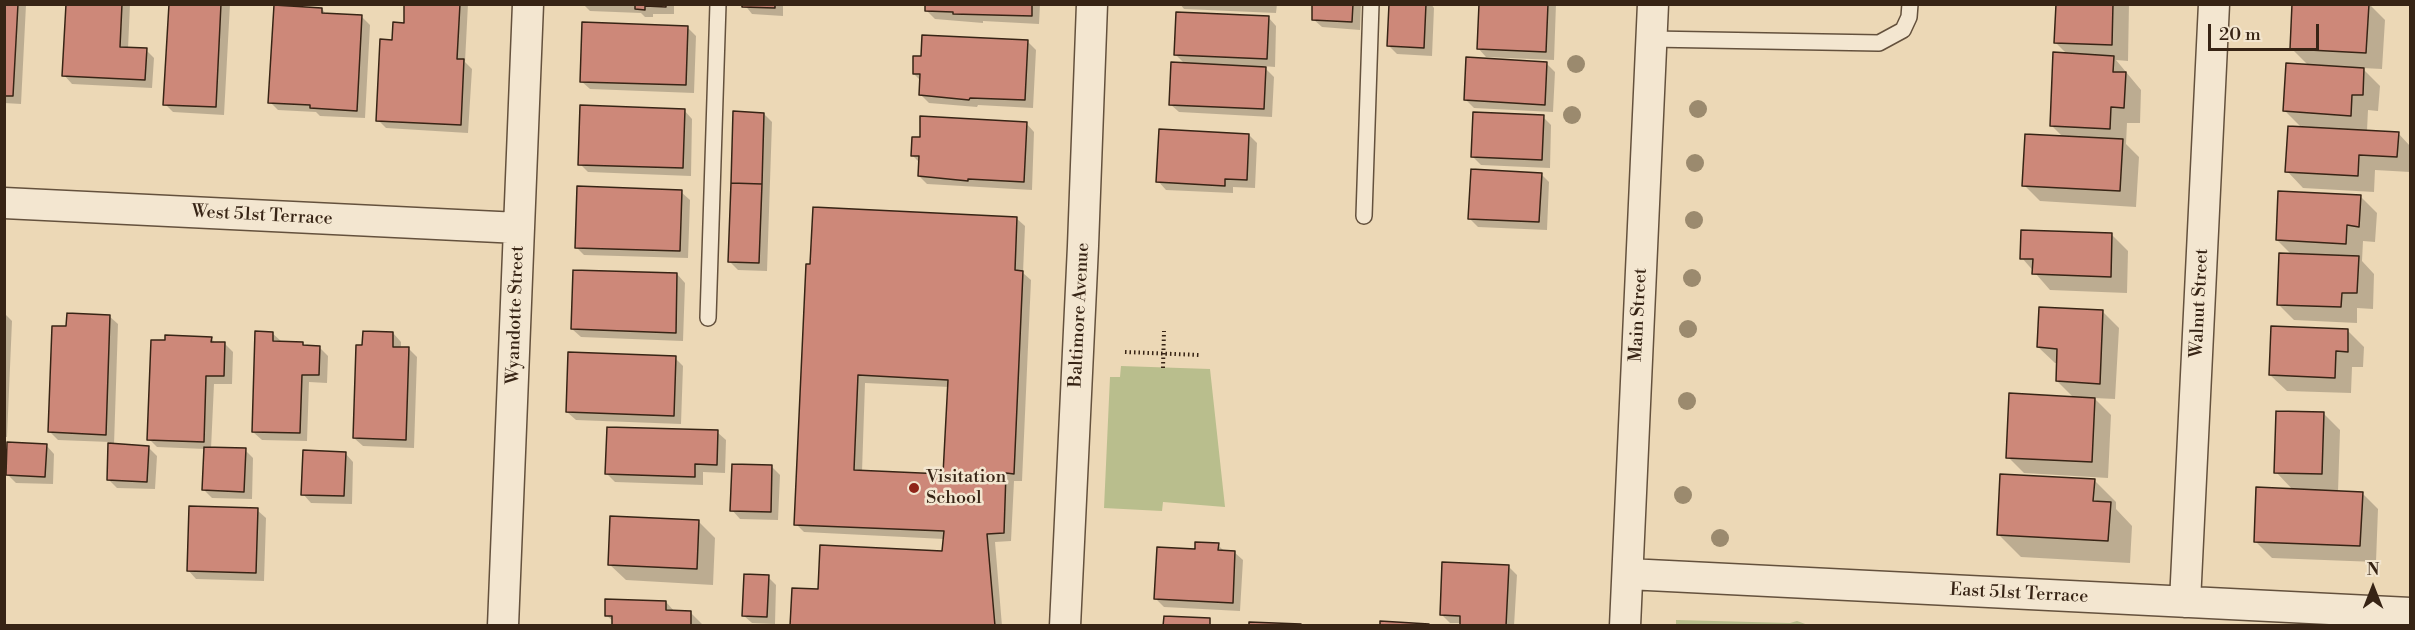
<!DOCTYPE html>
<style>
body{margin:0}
#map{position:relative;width:2415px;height:630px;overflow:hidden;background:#ecd8b6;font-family:"Libre Bodoni",serif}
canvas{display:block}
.frame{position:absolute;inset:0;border:6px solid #372415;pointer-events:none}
.north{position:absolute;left:2343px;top:558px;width:60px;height:60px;-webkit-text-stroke:4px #f3e6d0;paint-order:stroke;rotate:0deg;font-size:16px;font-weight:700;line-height:24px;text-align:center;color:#372415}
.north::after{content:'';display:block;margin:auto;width:21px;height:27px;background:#372415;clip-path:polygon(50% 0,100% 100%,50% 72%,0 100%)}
.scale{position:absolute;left:2208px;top:24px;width:111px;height:27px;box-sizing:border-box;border:3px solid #372415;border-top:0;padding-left:8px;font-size:18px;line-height:21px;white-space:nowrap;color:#372415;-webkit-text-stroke:4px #f3e6d0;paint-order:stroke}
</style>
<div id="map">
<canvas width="2415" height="630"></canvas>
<div class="frame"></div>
<div class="north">N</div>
<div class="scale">20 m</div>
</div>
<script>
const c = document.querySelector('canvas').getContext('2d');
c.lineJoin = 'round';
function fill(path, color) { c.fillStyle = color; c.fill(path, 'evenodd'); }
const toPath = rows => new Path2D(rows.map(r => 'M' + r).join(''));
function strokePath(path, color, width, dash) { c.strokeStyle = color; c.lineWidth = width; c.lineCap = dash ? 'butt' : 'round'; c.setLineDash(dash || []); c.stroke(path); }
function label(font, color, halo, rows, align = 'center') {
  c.font = font + ' "Libre Bodoni",serif'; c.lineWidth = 5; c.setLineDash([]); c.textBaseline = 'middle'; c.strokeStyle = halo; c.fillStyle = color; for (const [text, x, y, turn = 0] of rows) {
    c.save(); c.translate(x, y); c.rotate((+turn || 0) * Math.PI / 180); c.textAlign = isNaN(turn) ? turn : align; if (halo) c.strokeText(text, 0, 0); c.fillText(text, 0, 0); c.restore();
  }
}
const green = toPath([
 [1121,366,1210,369,1225,507,1163,502,1162,511,1104,508,1110,377,1120,377],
 [1676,620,1790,623,1797,621,1808,625,1676,626]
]);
const shadow = toPath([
 [4,4,26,5,21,104,4,103],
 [68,4,130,4,128,49,146,50,154,58,152,88,72,84,64,75],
 [170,4,230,4,224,115,173,112,165,104],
 [406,4,468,4,465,62,472,69,468,133,386,128,378,120,394,42,405,24],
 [583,4,674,4,674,14,653,14,653,17,645,17,641,13,590,11],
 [744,4,783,4,783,16,752,14],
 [927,4,1040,4,1039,24,983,21,983,23,935,19,926,10],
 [1180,4,1277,4,1276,13,1184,9],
 [1314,4,1361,4,1360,30,1322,27,1313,19],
 [1391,4,1431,4,1434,8,1432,56,1397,54,1389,46],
 [1480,4,1556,4,1554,60,1486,57,1478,48],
 [2057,4,2129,4,2128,61,2116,60,2141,90,2140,123,2127,123,2126,144,2139,157,2136,207,2040,201,2024,185,2063,137,2051,125,2068,55,2056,43],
 [2294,4,2369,4,2385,20,2382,69,2362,68,2380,86,2378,111,2368,110,2367,131,2398,133,2410,146,2410,172,2375,170,2374,192,2303,188,2287,171,2302,128,2285,111,2309,66,2292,49],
 [322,9,327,15,361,16,370,25,365,118,320,116,316,112,278,110,270,102],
 [1268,17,1276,26,1275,67,1263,66,1274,77,1272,117,1179,112,1170,104,1185,64,1175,54],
 [687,27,696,36,694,93,590,89,581,81],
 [1028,42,1036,50,1033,108,978,105,977,107,929,103,921,95,921,81,914,74],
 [1546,63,1555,72,1553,112,1474,108,1466,100],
 [684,110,692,119,691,176,588,172,580,164],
 [764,114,772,122,767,271,738,270,730,262],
 [1543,117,1551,125,1550,168,1481,165,1473,157],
 [1026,123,1034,132,1032,190,927,184,919,176,920,163,912,155],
 [1249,135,1257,143,1255,188,1233,187,1233,193,1166,190,1158,181],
 [1541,174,1549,182,1547,230,1478,227,1470,219],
 [681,192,690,200,688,258,584,255,576,247],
 [2360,196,2377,213,2375,242,2363,241,2362,261,2374,274,2373,309,2357,308,2357,323,2294,320,2278,304,2292,255,2277,240],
 [1016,218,1025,226,1023,273,1031,280,1022,481,1014,481,1011,541,995,542,1002,626,791,626,819,590,943,552,944,539,804,532,796,524,807,266],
 [865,383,949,387,945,475,862,472],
 [2112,235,2128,251,2127,293,2050,290,2022,258],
 [677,274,685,283,683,341,581,337,572,329],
 [2103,312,2119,328,2115,399,2094,398,2111,415,2108,478,2024,473,2008,457,2074,398,2057,381,2058,363,2055,363,2038,347],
 [4,313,12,321,7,437,4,437],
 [109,316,118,324,114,445,148,447,157,456,155,489,117,488,108,479,110,442,58,440,50,432,68,327],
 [2347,330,2364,347,2363,367,2352,367,2351,393,2287,391,2270,375],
 [272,333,282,342,302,343,306,347,320,348,328,356,327,383,309,382,307,441,262,440,253,432],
 [393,333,401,342,401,349,409,349,417,357,414,448,363,446,354,438],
 [211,338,216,344,225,344,233,352,232,384,214,384,211,449,245,450,253,458,252,499,212,498,204,490,205,449,157,447,149,439],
 [675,358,683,366,681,424,576,420,567,412],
 [2324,414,2340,430,2338,492,2362,493,2378,509,2376,562,2272,558,2255,541,2293,490,2276,472],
 [717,432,726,440,725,473,703,472,703,485,615,482,607,474],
 [46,445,54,454,53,484,16,483,7,474],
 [345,453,353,462,352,504,311,503,303,494],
 [772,467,780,475,778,520,740,519,732,510],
 [2094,480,2116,502,2116,509,2132,526,2130,563,2021,557,1998,534],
 [257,510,266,518,264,581,196,579,188,570],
 [699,522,715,538,713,585,626,580,609,564],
 [1218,545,1225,552,1234,552,1243,560,1240,611,1164,607,1156,599,1196,550],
 [1508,566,1517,575,1514,626,1461,626,1461,623,1450,623,1441,614],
 [768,577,776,585,775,624,752,623,743,615],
 [666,602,675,612,691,613,704,626,613,626,614,622,606,615]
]);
const building = toPath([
 [4,4,18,4,13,96,4,96,4,4],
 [66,4,122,4,120,47,147,48,145,80,62,76,66,4],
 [169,4,221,4,216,107,163,105,169,4],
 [404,4,460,4,457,59,464,59,461,125,376,121,380,39,392,40,393,22,404,23,404,4],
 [608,4,666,4,666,7,645,6,645,10,635,9,635,5,608,4],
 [742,4,775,4,775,8,742,7,742,4],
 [925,4,1032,4,1032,16,953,14,953,12,925,11,925,4],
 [1312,4,1353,4,1352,22,1312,20,1312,4],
 [1389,4,1426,4,1424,48,1387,46,1389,4],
 [1479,4,1548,4,1546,52,1477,49,1479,4],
 [2056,4,2113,4,2112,45,2054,43,2056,4],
 [2292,4,2369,4,2366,53,2290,49,2292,4],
 [274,5,322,8,322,13,362,15,357,111,310,108,310,105,268,103,274,5],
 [1176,12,1269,16,1267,59,1174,55,1176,12],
 [582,22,688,26,686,85,580,82,582,22],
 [922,35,1028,40,1025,100,970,98,969,100,919,95,920,74,913,74,913,56,921,56,922,35],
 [2053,52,2114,56,2113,72,2126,72,2124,108,2111,107,2110,129,2050,126,2053,52],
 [1466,57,1547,62,1545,105,1464,100,1466,57],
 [1171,62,1266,67,1264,109,1169,105,1171,62],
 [2286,63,2364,68,2363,95,2352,95,2351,116,2283,111,2286,63],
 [580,105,685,109,683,168,578,165,580,105],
 [733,111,764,113,762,184,731,183,733,111],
 [1473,112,1544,115,1542,160,1471,157,1473,112],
 [920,116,1027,122,1024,182,968,179,968,181,918,176,919,156,911,156,912,137,920,137,920,116],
 [2288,126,2399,132,2397,157,2359,155,2358,176,2285,172,2288,126],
 [1159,129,1249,134,1247,180,1225,179,1225,186,1156,182,1159,129],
 [2025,134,2123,139,2120,191,2022,186,2025,134],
 [1471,169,1542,173,1539,222,1468,219,1471,169],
 [731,183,762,184,759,263,728,262,731,183],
 [577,186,682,190,680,251,575,248,577,186],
 [2278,191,2361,195,2359,227,2347,225,2346,244,2276,240,2278,191],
 [813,207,1017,217,1015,270,1023,271,1014,474,1006,473,1004,533,987,534,995,626,790,626,792,588,818,589,820,545,942,551,944,531,794,525,806,264,810,264,813,207],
 [858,375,948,380,943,474,854,470,858,375],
 [2021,230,2112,233,2111,277,2032,274,2033,259,2020,259,2021,230],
 [2279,253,2359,256,2357,293,2342,293,2341,307,2277,305,2279,253],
 [573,270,677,273,676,333,571,329,573,270],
 [2039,307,2103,310,2100,384,2056,381,2057,349,2037,347,2039,307],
 [67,313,110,315,106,435,48,432,52,326,66,326,67,313],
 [2271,326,2348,329,2348,352,2336,351,2335,378,2269,375,2271,326],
 [255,331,273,332,273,341,303,342,303,345,320,346,319,375,302,375,300,433,252,432,255,331],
 [363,331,393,332,393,347,409,347,406,440,353,438,356,345,362,345,363,331],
 [165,335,212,337,211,342,225,342,224,376,206,376,204,442,147,440,151,340,165,340,165,335],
 [568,352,676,356,674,416,566,412,568,352],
 [2009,393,2095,398,2092,462,2006,458,2009,393],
 [2276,411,2324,412,2322,474,2274,473,2276,411],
 [607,427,718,430,717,465,695,464,695,477,605,474,607,427],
 [7,442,47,444,45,477,6,475,7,442],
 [108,443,149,446,147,482,107,480,108,443],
 [204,447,246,448,244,492,202,490,204,447],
 [303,450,346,452,344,496,301,495,303,450],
 [732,464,772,465,771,512,730,511,732,464],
 [2000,474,2095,479,2093,501,2111,502,2108,541,1997,535,2000,474],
 [2256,487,2363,492,2360,546,2254,542,2256,487],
 [189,506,258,508,256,573,187,571,189,506],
 [610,516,699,520,697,569,608,565,610,516],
 [1195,542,1219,543,1218,550,1235,551,1233,603,1154,599,1157,547,1195,549,1195,542],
 [1442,562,1509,565,1506,626,1460,626,1460,616,1440,615,1442,562],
 [744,574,769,575,767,617,742,616,744,574],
 [605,599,666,601,666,610,691,611,691,626,612,626,612,616,605,616,605,599],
 [1164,616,1210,618,1210,626,1163,626,1164,616],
 [1380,621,1429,624,1429,626,1380,626,1380,621],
 [1249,622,1301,624,1301,626,1249,626,1249,622]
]);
const path = toPath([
 [1125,352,1199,355],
 [1163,368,1164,331]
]);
const lane = toPath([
 [1651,39,1879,43,1903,30,1909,17,1910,4],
 [1364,216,1371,4],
 [708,318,718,4]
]);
const street = toPath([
 [4,203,519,228],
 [1628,574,2410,613],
 [2185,602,2214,4],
 [503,626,528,4],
 [1065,626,1083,246,1092,4],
 [1625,626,1653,4]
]);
const trees = [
 [1576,64],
 [1698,109],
 [1572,115],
 [1695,163],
 [1694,220],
 [1692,278],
 [1688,329],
 [1687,401],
 [1683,495],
 [1720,538]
];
const markers = [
 [914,488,6,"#8f2418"]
];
const streetNames = [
 ["West 51st Terrace",262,216,3],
 ["Walnut Street",2200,303,-87],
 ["Wyandotte Street",516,315,-88],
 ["Baltimore Avenue",1080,315,-87],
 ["Main Street",1639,315,-87],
 ["East 51st Terrace",2019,594,3]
];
const poiNames = [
 ["Visitation",926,478],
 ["School",926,499]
];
fill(green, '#b9be8d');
fill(shadow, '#0003');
fill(building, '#cd8879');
strokePath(building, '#372415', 1.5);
strokePath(lane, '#64513d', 18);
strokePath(street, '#64513d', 33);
strokePath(path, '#372415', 4, [1.5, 3]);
strokePath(lane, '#f3e6d0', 15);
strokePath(street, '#f3e6d0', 30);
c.fillStyle = '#9b8a6e';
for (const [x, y] of trees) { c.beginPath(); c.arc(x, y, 9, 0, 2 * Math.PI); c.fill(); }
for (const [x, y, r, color] of markers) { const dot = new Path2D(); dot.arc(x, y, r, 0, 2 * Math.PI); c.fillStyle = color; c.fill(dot); strokePath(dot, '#f3e6d0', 2); }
label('18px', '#372415', '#f3e6d0', streetNames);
label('18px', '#372415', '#f3e6d0', poiNames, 'left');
</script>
